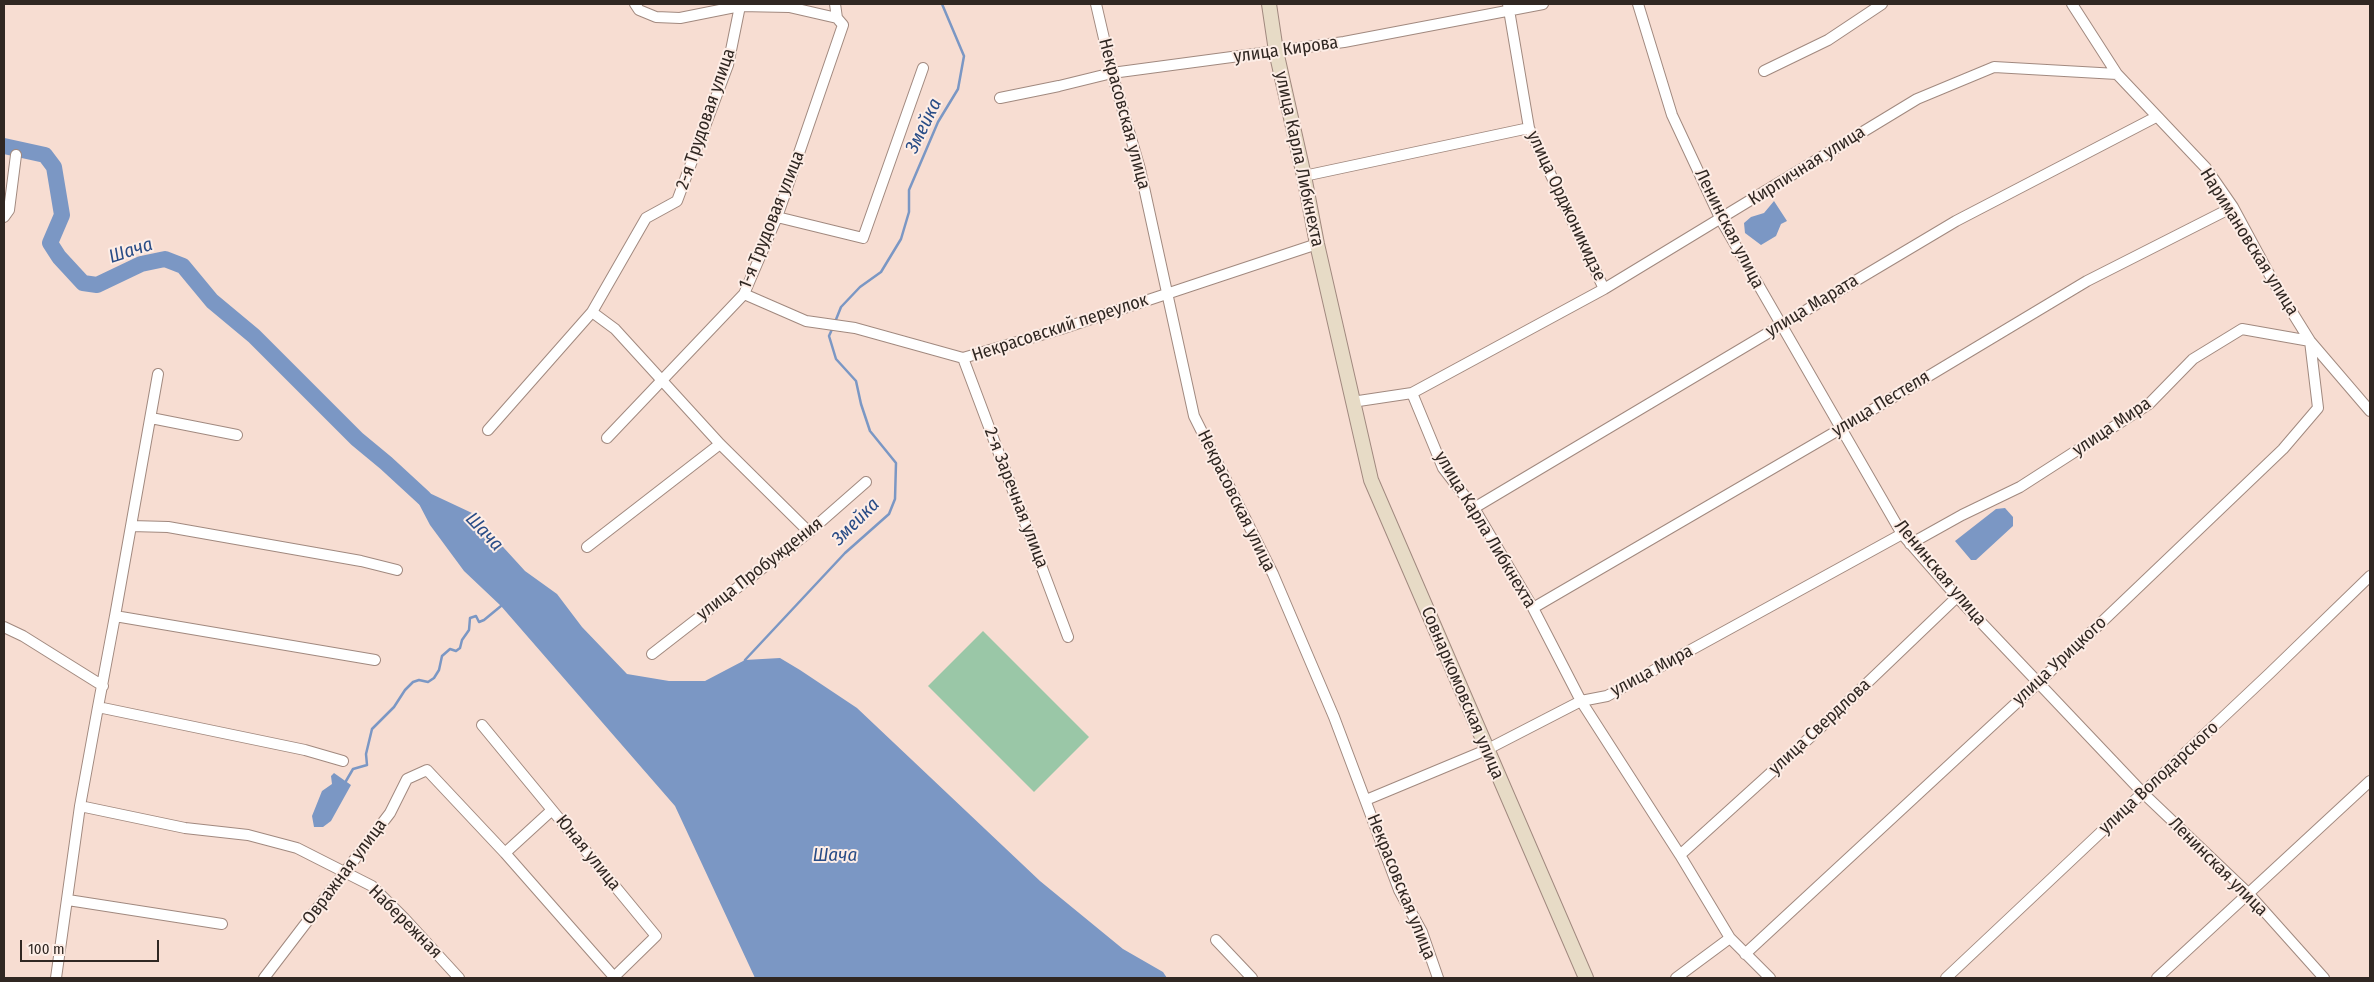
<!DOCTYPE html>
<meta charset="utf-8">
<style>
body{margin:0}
#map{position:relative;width:2374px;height:982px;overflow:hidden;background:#f7ddd2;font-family:"Fira Sans Condensed",sans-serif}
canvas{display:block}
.frame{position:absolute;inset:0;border:5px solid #302722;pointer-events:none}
.scale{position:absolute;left:20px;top:940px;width:139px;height:22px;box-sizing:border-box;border:2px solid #302722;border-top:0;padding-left:6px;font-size:15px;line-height:18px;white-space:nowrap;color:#302722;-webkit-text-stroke:4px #fdede6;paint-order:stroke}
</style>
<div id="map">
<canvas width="2374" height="982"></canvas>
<div class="frame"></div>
<div class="scale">100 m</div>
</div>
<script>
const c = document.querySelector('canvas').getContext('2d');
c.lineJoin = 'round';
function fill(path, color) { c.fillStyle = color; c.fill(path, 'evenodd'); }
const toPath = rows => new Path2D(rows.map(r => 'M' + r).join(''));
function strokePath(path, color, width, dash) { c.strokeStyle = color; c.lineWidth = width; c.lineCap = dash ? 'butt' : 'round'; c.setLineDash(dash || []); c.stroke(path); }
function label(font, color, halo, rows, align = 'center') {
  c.font = font + ' "Fira Sans Condensed",sans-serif'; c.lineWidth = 4; c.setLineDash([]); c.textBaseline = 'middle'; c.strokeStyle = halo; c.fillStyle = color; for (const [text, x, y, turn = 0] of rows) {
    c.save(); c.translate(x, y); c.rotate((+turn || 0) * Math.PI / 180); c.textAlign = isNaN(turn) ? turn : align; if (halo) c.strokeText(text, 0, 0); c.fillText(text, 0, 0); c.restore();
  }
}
const green = toPath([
 [983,631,1089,737,1034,792,928,686]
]);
const water = toPath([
 [1774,201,1787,221,1781,224,1776,236,1761,245,1745,233,1744,223,1751,217,1764,213],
 [408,483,472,513,525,571,557,594,582,627,627,674,669,681,705,681,745,660,780,658,800,670,857,708,1040,881,1123,949,1163,972,1167,978,755,978,675,806,501,606,464,571,430,525],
 [2005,508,2013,517,2013,526,1976,560,1971,560,1955,541,1996,509],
 [334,773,351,785,331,821,323,827,314,827,312,816,322,791,332,784,331,776]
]);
const stream = toPath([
 [835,322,841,307,860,287,881,272,901,239,909,212,909,190,938,122,958,89,964,56,942,4],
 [745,663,745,660,845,553,889,514,895,499,896,463,870,431,861,404,856,381,836,359,829,336,833,327],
 [346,781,353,769,367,765,366,754,372,729,394,707,405,690,413,682,419,680,428,682,434,678,439,670,442,656,450,649,456,651,460,648,462,640,469,630,470,618,476,616,479,622,484,620,501,606]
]);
const river = toPath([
 [4,146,45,155,54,167,62,215,50,243,59,257,83,283,97,285,141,264,165,259,183,266,212,301,254,336,357,439,386,463,424,498]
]);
const street = toPath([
 [635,4,639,10,656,17,680,18,740,6,789,7,837,18],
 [835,4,837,18],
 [1096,4,1112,73,1140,169,1194,416,1273,574,1334,717,1399,890,1422,932,1438,978],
 [1508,4,1529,128,1604,289],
 [1638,4,1672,115,1721,220,1902,534,1957,597,2143,793,2248,893,2324,978],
 [2072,4,2117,74,2206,168,2233,207,2274,283,2310,341,2370,411],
 [1764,71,1828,40,1882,4],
 [1000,98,1059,86,1112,73,1344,42,1543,4],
 [1304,176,1529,128],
 [4,217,9,210,16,155],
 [777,217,863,238,923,68],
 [744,294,806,321,855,328,963,358,1061,329,1317,244],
 [592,312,615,329,720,444,809,532],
 [963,358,1068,637],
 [1412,393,1604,289,1917,99,1994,67,2117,74],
 [1352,402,1412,393,1443,468,1474,508,1533,608,1581,701,1680,855,1730,938,1770,978],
 [151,418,237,435],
 [488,430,592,312,646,218,677,201,728,65,740,6],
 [607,438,744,294,777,217,843,25,837,18],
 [1474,508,1956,221,2156,117],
 [131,526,168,527,361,561,397,570],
 [587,547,720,444],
 [1533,608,1842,428,2087,281,2233,207],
 [115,616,158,374],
 [4,627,23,636,103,686],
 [652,654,809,532,866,482],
 [98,707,115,616,375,660],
 [482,725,656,936,614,977],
 [1366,800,1486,750,1581,701,1607,696,1902,534],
 [80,806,98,707,305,750,343,761],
 [505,853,552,810],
 [1680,855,1817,731,1957,597],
 [68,900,222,924],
 [1216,940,1252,978],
 [1745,954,2039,682,2283,449,2318,408,2310,341,2242,329,2193,359,2149,404,2020,487,1962,515,1910,544],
 [56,978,80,806,185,828,248,835,297,848,372,886,404,918,459,978],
 [264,978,390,813,407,779,427,770,505,853,615,978],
 [1676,978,1730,938],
 [1946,978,2270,673,2370,576],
 [2157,978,2370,781]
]);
const secondary = toPath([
 [1269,4,1276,51,1304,176,1317,244,1371,480,1586,978]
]);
const streetNames = [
 ["улица Кирова",1286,50,-8],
 ["Некрасовская улица",1124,114,75],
 ["2-я Трудовая улица",706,119,-71],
 ["улица Карла Либкнехта",1299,159,78],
 ["Кирпичная улица",1807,166,-32],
 ["улица Орджоникидзе",1566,206,65],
 ["1-я Трудовая улица",772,220,-68],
 ["Ленинская улица",1729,229,63],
 ["Наримановская улица",2249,242,58],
 ["улица Марата",1812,306,-31],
 ["Некрасовский переулок",1060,328,-18],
 ["улица Пестеля",1881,404,-31],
 ["улица Мира",2112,427,-34],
 ["2-я Заречная улица",1016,498,69],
 ["Некрасовская улица",1236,501,64],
 ["улица Карла Либкнехта",1485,530,59],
 ["улица Пробуждения",760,569,-38],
 ["Ленинская улица",1940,573,50],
 ["улица Урицкого",2060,661,-43],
 ["улица Мира",1652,671,-28],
 ["Совнаркомовская улица",1462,693,67],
 ["улица Свердлова",1820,727,-43],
 ["улица Володарского",2159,778,-43],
 ["Юная улица",588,853,51],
 ["Ленинская улица",2218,867,45],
 ["Овражная улица",345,872,-53],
 ["Некрасовская улица",1401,887,68],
 ["Набережная",405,922,45]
];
const waterNames = [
 ["Змейка",924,126,-64],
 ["Шача",131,251,-18],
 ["Змейка",856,522,-45],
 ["Шача",484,532,46],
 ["Шача",835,856]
];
fill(green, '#9ac7a7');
fill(water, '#7b97c4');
strokePath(stream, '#7b97c4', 2.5);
strokePath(river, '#7b97c4', 16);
strokePath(street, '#a1897f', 12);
strokePath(secondary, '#a1897f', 16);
strokePath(street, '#fff', 10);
strokePath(secondary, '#e7dbc6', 14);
label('18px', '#302722', '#fdede6', streetNames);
label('italic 19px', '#294c86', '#fdede6', waterNames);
</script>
